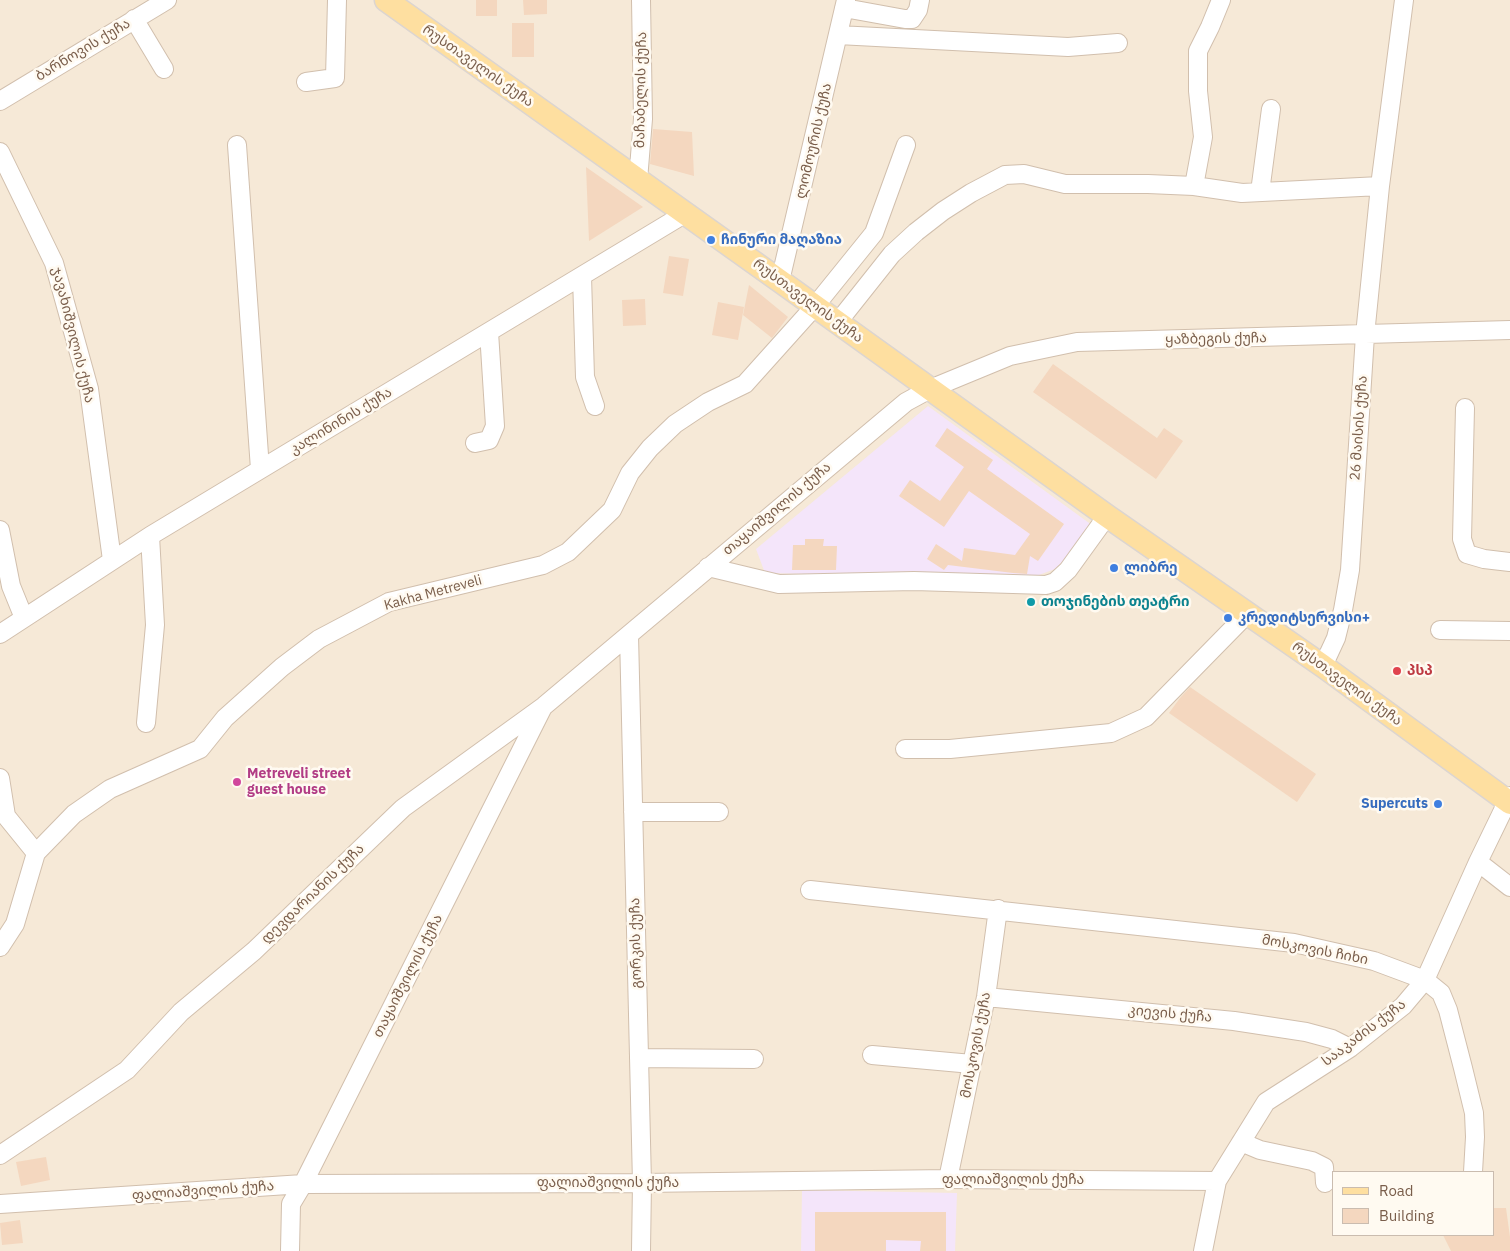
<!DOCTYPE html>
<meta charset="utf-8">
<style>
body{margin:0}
#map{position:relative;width:1510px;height:1251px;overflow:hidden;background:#fdf6e9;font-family:"IBM Plex Sans",sans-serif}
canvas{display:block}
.legend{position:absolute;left:1332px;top:1171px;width:162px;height:65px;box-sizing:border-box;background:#fffaf1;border:1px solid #cabcaf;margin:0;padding:6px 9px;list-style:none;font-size:15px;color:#7a5e4b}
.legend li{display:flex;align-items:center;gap:10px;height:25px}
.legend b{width:25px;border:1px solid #cabcaf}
</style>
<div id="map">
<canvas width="1510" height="1251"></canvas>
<ul class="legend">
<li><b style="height:6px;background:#fedfa0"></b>Road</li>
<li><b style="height:14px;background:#f4d7bf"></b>Building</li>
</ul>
</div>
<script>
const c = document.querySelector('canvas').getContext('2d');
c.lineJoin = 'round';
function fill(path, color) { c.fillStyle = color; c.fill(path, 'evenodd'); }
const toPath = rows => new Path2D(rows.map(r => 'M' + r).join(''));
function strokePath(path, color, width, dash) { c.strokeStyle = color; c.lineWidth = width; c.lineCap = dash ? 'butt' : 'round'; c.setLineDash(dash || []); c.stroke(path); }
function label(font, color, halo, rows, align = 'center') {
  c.font = font + ' "IBM Plex Sans","Noto Sans Georgian",sans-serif'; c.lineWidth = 5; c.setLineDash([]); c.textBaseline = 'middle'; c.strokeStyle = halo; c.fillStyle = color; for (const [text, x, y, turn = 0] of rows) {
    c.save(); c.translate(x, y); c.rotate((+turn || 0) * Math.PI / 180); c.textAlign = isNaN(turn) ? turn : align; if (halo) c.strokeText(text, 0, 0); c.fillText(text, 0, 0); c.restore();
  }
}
const residential = toPath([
 [0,0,1510,0,1510,1251,0,1251],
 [1334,1172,1494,1172,1494,1235,1334,1235]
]);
const education = toPath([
 [928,406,1096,528,1055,569,1028,579,765,573,756,549],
 [802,1190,957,1193,955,1251,801,1251]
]);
const building = toPath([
 [476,0,497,0,497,16,476,16],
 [523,0,547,0,547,14,524,15],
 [512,23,534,23,534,57,512,57],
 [653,129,692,132,694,176,650,164],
 [586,167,643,207,589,241],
 [669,256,689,259,683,296,663,293],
 [749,285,788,317,772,338,743,315],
 [645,299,646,325,623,326,622,300],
 [718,302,744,307,738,340,712,335],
 [1053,364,1157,438,1164,428,1183,441,1156,479,1033,392],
 [947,428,993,460,987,469,1064,524,1038,561,1030,556,1027,574,1013,573,948,565,944,570,927,559,936,544,962,561,964,548,1015,555,1030,534,969,491,944,527,899,496,910,480,940,501,964,467,935,446],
 [805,539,824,539,823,546,837,546,836,570,792,570,793,545,805,545],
 [1190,687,1316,774,1297,802,1169,713,1180,698],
 [46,1157,50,1180,21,1186,16,1162],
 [1494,1208,1506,1208,1510,1237,1510,1251,1451,1251,1443,1235,1494,1235],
 [815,1212,946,1212,946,1251,920,1251,921,1241,886,1240,886,1251,815,1251],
 [20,1220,23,1243,2,1245,0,1223]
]);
const minor = toPath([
 [844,8,905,19,912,19,918,10,920,0],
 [134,19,164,69],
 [838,35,1068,47,1118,43],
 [306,82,335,78,337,0],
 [0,101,167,0],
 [237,145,260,469],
 [0,152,54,263,89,389,112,560],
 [638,180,643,119,641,0],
 [1194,186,1203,137,1198,91,1198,51,1210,27,1221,0],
 [1260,192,1271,109],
 [582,276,585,377,595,406],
 [780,281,846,0],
 [838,322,892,254,916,232,943,211,971,193,1005,175,1024,174,1065,184,1148,184,1194,186,1242,193,1380,186],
 [1465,408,1462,539,1467,554,1484,559,1510,562],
 [475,443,489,440,495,426,489,332],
 [0,530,11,586,24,618],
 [708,567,779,584,914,581,1046,585,1055,582,1068,570,1107,516],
 [1440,630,1510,631],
 [0,634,150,536,686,213],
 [629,635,642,1183,641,1251],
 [1323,666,1336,638,1343,610,1350,570,1365,335,1380,186,1404,0],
 [146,723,155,625,150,536],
 [905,749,950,749,1111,733,1146,717,1247,614],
 [0,778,6,816,36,853],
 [633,812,719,812],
 [1478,862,1510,887],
 [810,890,1294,943,1374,961,1425,980,1441,993,1448,1010,1463,1068,1474,1113,1475,1137,1473,1172],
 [0,947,15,924,36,853,74,814,110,789,200,749,225,718,282,667,319,639,389,602,543,565,568,552,612,510,630,473,650,448,675,424,708,402,745,384,815,306,874,233,906,145],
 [986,997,1234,1021,1306,1032,1332,1039,1350,1048],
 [872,1055,972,1064],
 [639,1058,754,1059],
 [1241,1142,1260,1150,1312,1161,1324,1167,1325,1183],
 [0,1155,127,1070,181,1012,254,951,403,808,544,706,906,402,930,389,1010,356,1077,342,1510,330],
 [948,1179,986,997,998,909],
 [0,1204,303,1184,642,1183,948,1179,1217,1181],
 [290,1251,291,1204,303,1184,542,709],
 [1203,1251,1217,1181,1266,1102,1350,1048,1403,1006,1425,980,1478,862,1510,796]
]);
const major = toPath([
 [386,0,780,281,1107,516,1323,666,1510,803]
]);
const markers = [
 [711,240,5,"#3f7fe0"],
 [1114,568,5,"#3f7fe0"],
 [1031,602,5,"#0f9aa8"],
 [1228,618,5,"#3f7fe0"],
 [1397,671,5,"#e0444e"],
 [237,782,5,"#d1479c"],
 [1438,804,5,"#3f7fe0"]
];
const streetNames = [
 ["ბარნოვის ქუჩა",83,50,-31],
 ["რუსთაველის ქუჩა",478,66,35],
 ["მაჩაბელის ქუჩა",641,90,-89],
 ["ლომოურის ქუჩა",814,141,-77],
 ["რუსთაველის ქუჩა",808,301,36],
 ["ჯავახიშვილის ქუჩა",73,335,76],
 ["ყაზბეგის ქუჩა",1216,339,-1],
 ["კალინინის ქუჩა",341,421,-31],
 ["26 მაისის ქუჩა",1359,428,-86],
 ["თაყაიშვილის ქუჩა",777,509,-40],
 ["Kakha Metreveli",433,593,-15],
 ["რუსთაველის ქუჩა",1347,684,36],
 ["დევდარიანის ქუჩა",313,894,-44],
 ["გორკის ქუჩა",636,943,-91],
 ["მოსკოვის ჩიხი",1315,950,11],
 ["თაყაიშვილის ქუჩა",408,976,-63],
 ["კიევის ქუჩა",1170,1014,5],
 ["სააკაძის ქუჩა",1364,1033,-37],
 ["მოსკოვის ქუჩა",976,1045,-79],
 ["ფალიაშვილის ქუჩა",1013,1180],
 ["ფალიაშვილის ქუჩა",608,1183],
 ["ფალიაშვილის ქუჩა",203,1191,-4]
];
const shopNames = [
 ["ჩინური მაღაზია",721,240],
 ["ლიბრე",1124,568],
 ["კრედიტსერვისი+",1238,618],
 ["Supercuts",1428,804,"right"]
];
const cultureNames = [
 ["თოჯინების თეატრი",1041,602]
];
const healthNames = [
 ["პსპ",1407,671]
];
const hotelNames = [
 ["Metreveli street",247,774],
 ["guest house",247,790]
];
fill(residential, '#f6e9d7');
fill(education, '#f4e5fa');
fill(building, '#f4d7bf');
strokePath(minor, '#d1bfad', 20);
strokePath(major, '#dcd5d0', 25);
strokePath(minor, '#fff', 18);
strokePath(major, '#fedfa0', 22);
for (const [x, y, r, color] of markers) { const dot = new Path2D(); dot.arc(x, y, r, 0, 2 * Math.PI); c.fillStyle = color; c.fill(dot); strokePath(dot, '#fffaf1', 2); }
label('14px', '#7a5e4b', '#fffaf1', streetNames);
label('bold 14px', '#366cbe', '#fffaf1', shopNames, 'left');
label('bold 14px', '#0d838f', '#fffaf1', cultureNames, 'left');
label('bold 14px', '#be3a42', '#fffaf1', healthNames, 'left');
label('bold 14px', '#b23c85', '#fffaf1', hotelNames, 'left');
</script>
